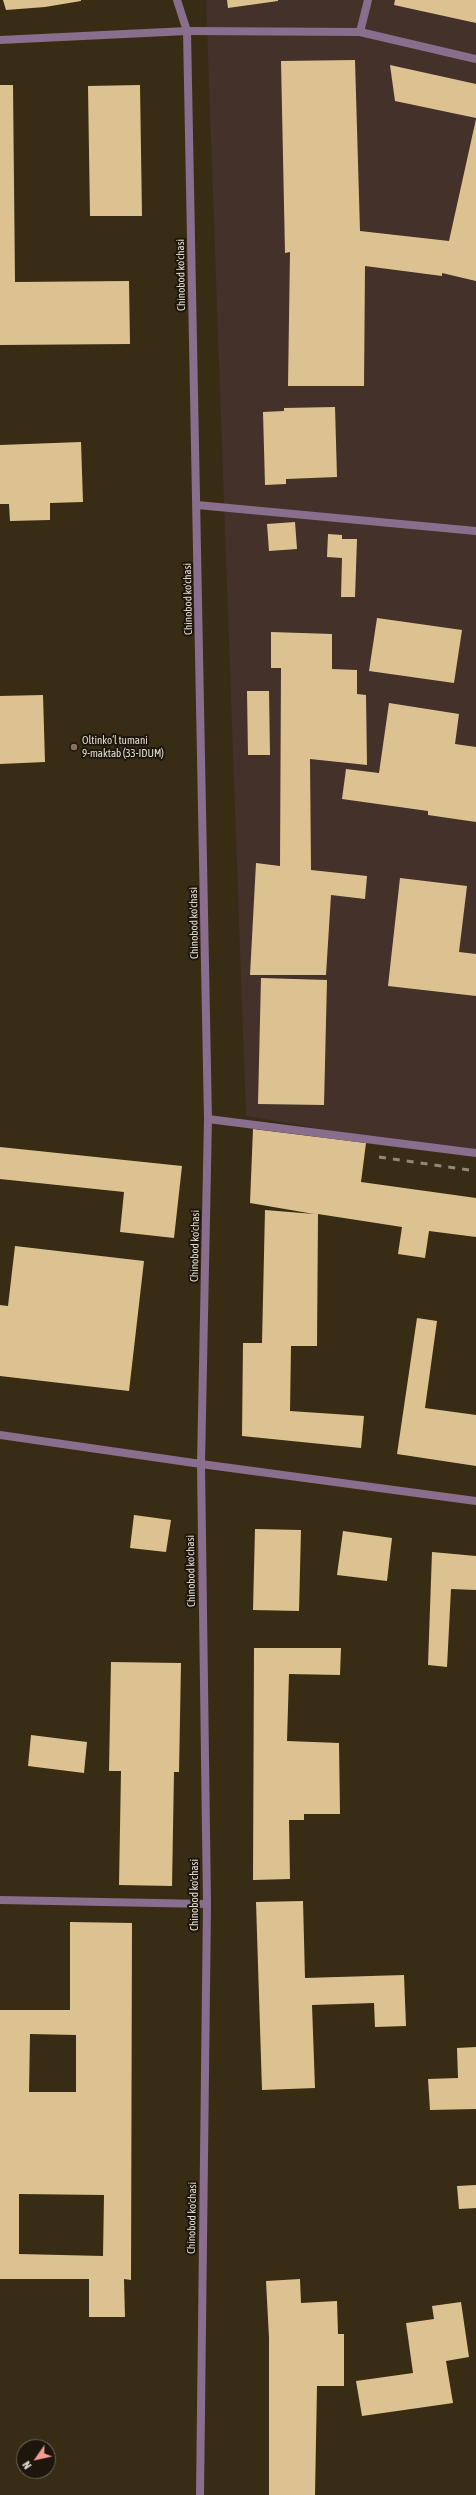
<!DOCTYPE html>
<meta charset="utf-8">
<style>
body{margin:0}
#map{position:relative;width:476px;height:2495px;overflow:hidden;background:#392c15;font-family:"Asap Condensed",sans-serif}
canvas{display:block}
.north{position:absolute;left:16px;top:2439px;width:40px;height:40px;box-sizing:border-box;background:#1c160c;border:1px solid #6c665a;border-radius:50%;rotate:236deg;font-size:11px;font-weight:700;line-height:16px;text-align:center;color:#e5ddcf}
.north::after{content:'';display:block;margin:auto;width:14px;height:18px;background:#f59c92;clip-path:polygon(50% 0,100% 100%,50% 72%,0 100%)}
</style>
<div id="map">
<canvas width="476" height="2495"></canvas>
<div class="north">N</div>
</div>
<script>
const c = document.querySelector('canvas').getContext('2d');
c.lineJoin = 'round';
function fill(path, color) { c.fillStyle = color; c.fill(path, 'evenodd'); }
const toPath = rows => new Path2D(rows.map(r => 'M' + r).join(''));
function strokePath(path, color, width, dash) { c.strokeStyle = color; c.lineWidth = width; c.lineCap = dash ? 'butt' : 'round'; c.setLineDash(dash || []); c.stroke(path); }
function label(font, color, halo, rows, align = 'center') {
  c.font = font + ' "Asap Condensed",sans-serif'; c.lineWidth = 4; c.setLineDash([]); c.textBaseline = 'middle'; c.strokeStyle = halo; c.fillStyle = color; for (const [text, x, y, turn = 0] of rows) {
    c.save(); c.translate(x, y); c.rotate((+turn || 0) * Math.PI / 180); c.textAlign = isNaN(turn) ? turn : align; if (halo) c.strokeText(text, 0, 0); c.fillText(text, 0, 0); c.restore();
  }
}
const industrial = toPath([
 [206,0,476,0,476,1156,246,1116]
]);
const building = toPath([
 [3,0,81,0,81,1,45,7,6,10],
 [227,0,278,0,278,1,228,8],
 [395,0,476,0,476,23,394,5],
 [355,60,360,231,449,241,476,119,476,281,442,273,442,276,365,266,364,386,288,386,290,252,285,253,281,61],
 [390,65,476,84,476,118,395,101],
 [0,85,13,85,15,282,129,281,130,344,0,345],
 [140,85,142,216,90,216,88,86],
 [335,407,337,477,286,479,286,484,265,485,263,412,284,411,284,408],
 [81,442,83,502,50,503,50,520,10,521,9,504,0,504,0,445],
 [295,522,297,549,269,551,267,524],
 [328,534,342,535,342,539,357,539,355,597,341,597,342,558,327,557],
 [377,618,462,630,454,683,369,671],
 [271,632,332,634,332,669,357,670,357,694,366,695,367,765,310,759,311,870,367,876,365,899,331,895,326,975,250,975,256,863,280,866,281,668,271,668],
 [247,691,269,691,270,755,248,755],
 [43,695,45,762,0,764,0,696],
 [389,703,459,714,455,744,476,747,476,822,428,815,428,811,342,799,346,769,379,773],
 [400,878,467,886,459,952,476,954,476,996,388,986],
 [261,978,327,980,324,1105,258,1104],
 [253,1129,366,1143,361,1182,476,1198,476,1237,429,1231,425,1258,398,1254,402,1227,318,1214,317,1346,291,1346,290,1411,364,1416,361,1448,242,1436,243,1343,262,1343,265,1210,314,1214,250,1203],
 [0,1147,182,1166,174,1238,120,1232,124,1192,0,1179],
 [15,1246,144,1261,129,1391,0,1376,0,1305,8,1306],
 [417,1318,437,1321,425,1408,476,1415,476,1466,397,1454],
 [134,1515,171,1520,166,1552,130,1548],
 [255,1529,301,1530,299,1611,253,1610],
 [343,1531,392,1538,387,1581,337,1575],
 [432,1552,476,1556,476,1590,451,1589,447,1667,428,1665],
 [254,1648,341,1648,340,1675,289,1674,287,1741,339,1743,340,1814,304,1814,304,1820,289,1820,290,1879,253,1880],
 [111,1662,181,1663,179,1772,174,1772,172,1886,119,1885,121,1771,109,1771],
 [31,1735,87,1742,84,1773,28,1766],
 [303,1901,305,1978,404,1975,406,2026,375,2027,374,2003,312,2005,315,2088,262,2090,256,1902],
 [70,1922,132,1923,131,2280,124,2279,125,2317,89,2317,89,2279,0,2279,0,2010,70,2010],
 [30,2034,76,2035,76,2092,29,2092],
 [19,2194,104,2195,103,2256,19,2254],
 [476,2047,476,2109,430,2110,428,2079,458,2078,457,2048],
 [476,2185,476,2208,459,2209,457,2186],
 [300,2279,301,2303,337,2301,338,2334,344,2334,344,2386,317,2386,315,2495,269,2495,269,2338,266,2281],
 [461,2302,469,2357,446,2361,453,2403,362,2416,356,2381,413,2373,406,2323,434,2319,432,2306]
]);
const service = toPath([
 [187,31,360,32,476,59],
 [360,32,368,0],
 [197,505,476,531],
 [208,1119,476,1153]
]);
const minor = toPath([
 [0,40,187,31],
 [201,1464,476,1501],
 [0,1900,207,1904]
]);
const tertiary = toPath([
 [177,0,187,31,208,1119,201,1464,207,1904,200,2495],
 [0,1435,201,1464]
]);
const rail = toPath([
 [379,1157,476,1171]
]);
const markers = [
 [74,747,4,"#8d6e63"]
];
const streetNames = [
 ["Chinobod ko'chasi",181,275,-91],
 ["Chinobod ko'chasi",188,599,-91],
 ["Chinobod ko'chasi",194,923,-91],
 ["Chinobod ko'chasi",195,1246,-89],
 ["Chinobod ko'chasi",191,1571,-91],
 ["Chinobod ko'chasi",195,1895,-90],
 ["Chinobod ko'chasi",192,2218,-89]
];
const poiNames = [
 ["Oltinko‘l tumani",82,741],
 ["9-maktab (33-IDUM)",82,754]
];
fill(industrial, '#44312a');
fill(building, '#ddc291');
strokePath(service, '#8a6e8e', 8);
strokePath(minor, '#8a6e8e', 8);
strokePath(tertiary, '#8a6e8e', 8);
strokePath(rail, '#938876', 3, [7, 7]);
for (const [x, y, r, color] of markers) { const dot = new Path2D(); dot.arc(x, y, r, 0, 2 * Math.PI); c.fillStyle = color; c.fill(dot); strokePath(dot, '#1c160c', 1.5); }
label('11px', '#e5ddcf', '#1c160c', streetNames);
label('11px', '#e5ddcf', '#1c160c', poiNames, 'left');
</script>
